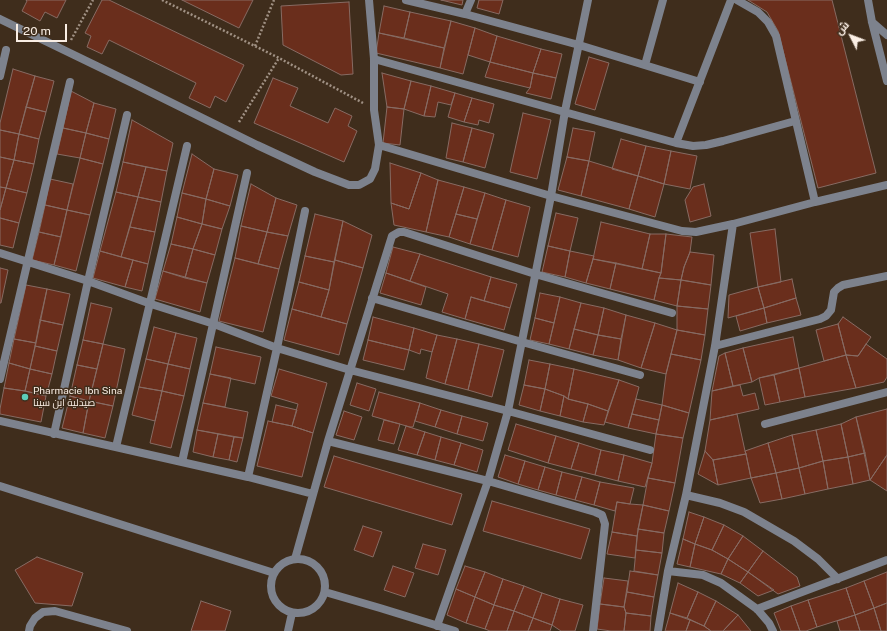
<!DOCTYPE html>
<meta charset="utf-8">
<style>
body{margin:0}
#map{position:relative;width:887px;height:631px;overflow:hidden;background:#3f2d1c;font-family:"Public Sans",Cairo,sans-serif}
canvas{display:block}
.north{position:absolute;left:831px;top:16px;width:40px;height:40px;-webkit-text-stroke:3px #3f2d1c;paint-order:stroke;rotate:312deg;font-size:11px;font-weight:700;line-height:16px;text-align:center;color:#faeee4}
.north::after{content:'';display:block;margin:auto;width:14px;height:18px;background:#faeee4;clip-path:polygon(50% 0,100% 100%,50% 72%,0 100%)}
.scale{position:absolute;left:16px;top:24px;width:51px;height:18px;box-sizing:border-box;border:2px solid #faeee4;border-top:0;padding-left:5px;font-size:12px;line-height:14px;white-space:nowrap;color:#faeee4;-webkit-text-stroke:3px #3f2d1c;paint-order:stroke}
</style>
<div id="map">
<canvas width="887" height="631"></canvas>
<div class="north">ش</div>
<div class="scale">20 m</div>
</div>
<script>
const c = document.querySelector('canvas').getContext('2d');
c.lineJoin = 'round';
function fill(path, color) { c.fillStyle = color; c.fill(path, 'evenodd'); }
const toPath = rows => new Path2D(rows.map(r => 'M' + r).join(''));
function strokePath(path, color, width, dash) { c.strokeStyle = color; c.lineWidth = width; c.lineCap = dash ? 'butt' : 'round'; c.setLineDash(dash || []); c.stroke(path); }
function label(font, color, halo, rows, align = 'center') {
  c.font = font + ' "Public Sans",Cairo,sans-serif'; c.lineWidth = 3; c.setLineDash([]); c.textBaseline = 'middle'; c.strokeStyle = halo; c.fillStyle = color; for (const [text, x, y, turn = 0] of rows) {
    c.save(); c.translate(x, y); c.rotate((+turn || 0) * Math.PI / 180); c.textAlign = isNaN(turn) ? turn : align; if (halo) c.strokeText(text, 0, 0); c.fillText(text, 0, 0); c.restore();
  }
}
const building = toPath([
 [26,0,66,0,57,18,45,12,40,21,22,11,27,1,26,0],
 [102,0,109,0,244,65,226,102,215,96,210,108,189,98,196,83,109,40,102,54,87,47,91,36,85,33,102,0],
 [182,0,253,0,239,28,182,0],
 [441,0,463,0,462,5,441,0],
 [479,0,503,0,499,14,477,8,479,0],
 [748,0,832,0,876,173,818,188,778,31,767,12,748,0],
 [349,2,353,74,341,75,283,45,281,6,349,2],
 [384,6,410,12,404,38,379,33,384,6],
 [410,12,451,21,444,48,404,38,410,12],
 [451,21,475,28,463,74,440,68,451,21],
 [475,28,497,36,490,62,468,55,475,28],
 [379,33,444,48,440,68,376,53,379,33],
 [497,36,541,49,533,73,490,62,497,36],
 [541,49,562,54,556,78,533,73,541,49],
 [589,57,609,63,595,110,575,104,589,57],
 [490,62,533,73,530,88,485,77,490,62],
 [13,69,35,76,19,134,0,130,0,123,13,69],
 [382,73,411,81,404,109,387,107,382,73],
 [533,73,556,78,551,99,526,93,530,88,533,73],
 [35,76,54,81,46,112,26,107,35,76],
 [273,78,298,88,290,106,328,123,335,108,352,116,348,126,357,131,344,162,254,123,273,78],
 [411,81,431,86,424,116,404,109,411,81],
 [431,86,455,93,451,105,438,102,435,117,424,116,431,86],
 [71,91,94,103,86,133,63,128,71,91],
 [455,93,472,98,464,122,448,117,455,93],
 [472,98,494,104,489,123,479,120,478,125,464,122,472,98],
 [94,103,116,109,109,139,86,133,94,103],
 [26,107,46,112,39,139,19,134,26,107],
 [387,107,404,109,400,145,383,143,387,107],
 [523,113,551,120,537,179,510,172,523,113],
 [132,120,173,143,167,171,123,162,132,120],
 [452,123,472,128,463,162,446,158,452,123],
 [63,128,86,133,80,158,57,154,63,128],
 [472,128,494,134,485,168,463,162,472,128],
 [573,128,595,132,589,161,567,157,573,128],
 [0,130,19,134,14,160,0,157,0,130],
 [86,133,109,139,103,164,80,158,86,133],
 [19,134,39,139,34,164,14,160,19,134],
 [621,139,646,146,638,176,612,169,621,139],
 [646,146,671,151,664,184,638,176,646,146],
 [671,151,697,156,690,189,664,184,671,151],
 [192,154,214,169,206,199,182,193,192,154],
 [0,157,14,160,6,188,0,187,0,157],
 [567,157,589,161,581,196,558,190,567,157],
 [80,158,103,164,90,215,67,210,80,158],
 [14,160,34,164,27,193,6,188,14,160],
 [589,161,638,176,629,209,581,196,589,161],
 [123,162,146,167,138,197,116,192,123,162],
 [390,163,421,173,409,209,391,203,390,163],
 [146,167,167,171,161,202,138,197,146,167],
 [214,169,238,175,230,206,206,199,214,169],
 [421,173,438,180,426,232,394,225,391,203,409,209,421,173],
 [638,176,664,184,655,217,629,209,638,176],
 [50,179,73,184,67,210,45,205,50,179],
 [438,180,464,187,449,237,426,232,438,180],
 [251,184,276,198,267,232,241,226,251,184],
 [704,184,711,216,690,222,685,200,693,187,704,184],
 [0,187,6,188,0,210,0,187],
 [464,187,485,193,477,219,456,214,464,187],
 [6,188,27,193,19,223,0,218,0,210,6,188],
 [116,192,138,197,121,257,100,251,116,192],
 [182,193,206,199,202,224,177,217,182,193],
 [485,193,506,200,492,250,470,244,485,193],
 [138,197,161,202,155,232,130,227,138,197],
 [276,198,297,205,288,236,267,232,276,198],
 [206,199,230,206,222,229,202,224,206,199],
 [506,200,530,207,518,257,492,250,506,200],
 [45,205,67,210,61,237,39,232,45,205],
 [67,210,90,215,76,271,54,265,67,210],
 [556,213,578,218,570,251,548,246,556,213],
 [315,214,343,221,334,262,305,256,315,214],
 [456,214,477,219,470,244,449,237,456,214],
 [177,217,202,224,193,249,171,244,177,217],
 [0,218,19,223,13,248,0,245,0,218],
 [343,221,372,235,363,268,335,260,343,221],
 [601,222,650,234,642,269,593,259,601,222],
 [202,224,222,229,215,255,193,249,202,224],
 [241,226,267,232,258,264,235,258,241,226],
 [130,227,155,232,148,264,121,257,130,227],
 [775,229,781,282,758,287,750,233,775,229],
 [39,232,61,237,54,265,32,260,39,232],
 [267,232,288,236,279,269,258,264,267,232],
 [650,234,666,234,661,273,642,269,650,234],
 [666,234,692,237,690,252,684,267,681,280,659,278,661,273,666,234],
 [171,244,193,249,185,278,163,271,171,244],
 [548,246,570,251,565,277,542,272,548,246],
 [393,247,420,254,410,281,386,273,393,247],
 [193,249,215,255,207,283,185,278,193,249],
 [100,251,133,260,125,287,93,278,100,251],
 [570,251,594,256,586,283,565,277,570,251],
 [690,252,714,255,711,285,681,280,684,267,690,252],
 [420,254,491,277,484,301,471,297,465,319,442,312,448,294,410,281,420,254],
 [305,256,334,262,329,290,299,282,305,256],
 [235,258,279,269,263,332,219,321,235,258],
 [593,259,616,263,610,289,586,283,593,259],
 [133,260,148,264,142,291,125,287,133,260],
 [335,260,363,268,347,324,321,317,329,290,335,260],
 [616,263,661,273,659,278,654,300,610,289,616,263],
 [0,268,8,270,1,303,0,303,0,268],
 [163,271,207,283,200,312,155,299,163,271],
 [386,273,426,287,421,305,380,293,386,273],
 [491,277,517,284,510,308,484,301,491,277],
 [659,278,681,280,677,306,654,300,659,278],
 [792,279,796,298,764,308,758,287,792,279],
 [681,280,711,285,708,309,677,306,681,280],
 [299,282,329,290,321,317,292,309,299,282],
 [26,285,47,289,36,343,14,339,26,285],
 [758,287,764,308,728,318,729,295,758,287],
 [47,289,70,294,63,325,40,320,47,289],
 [540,293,560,297,554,323,535,318,540,293],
 [471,297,510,308,504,330,465,319,471,297],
 [560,297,581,303,569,349,549,344,560,297],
 [796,298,801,315,767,323,764,308,796,298],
 [91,303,112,308,103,344,83,340,91,303],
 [581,303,604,308,598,335,574,329,581,303],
 [677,306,708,309,705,335,677,330,677,306],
 [604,308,626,315,621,339,598,335,604,308],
 [764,308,767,323,740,331,736,316,764,308],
 [292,309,347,324,339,355,284,340,292,309],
 [626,315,655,323,641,368,618,360,626,315],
 [373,317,414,328,409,350,368,340,373,317],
 [843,317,871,337,858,356,846,355,838,324,843,317],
 [535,318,554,323,549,344,530,340,535,318],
 [40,320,63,325,57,351,35,346,40,320],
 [655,323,677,330,666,374,641,368,655,323],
 [838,324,846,355,824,361,816,330,838,324],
 [154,327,176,333,168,364,146,359,154,327],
 [414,328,437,335,432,352,421,349,420,354,409,350,414,328],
 [574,329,598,335,593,355,569,349,574,329],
 [677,330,705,335,701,360,671,354,677,330],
 [176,333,197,338,190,369,168,364,176,333],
 [437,335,457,339,445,384,426,378,432,352,437,335],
 [598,335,621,339,618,360,593,355,598,335],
 [793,337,799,368,759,378,752,382,743,348,793,337],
 [14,339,36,343,30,369,9,363,14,339],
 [457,339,479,344,468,390,445,384,457,339],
 [83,340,103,344,97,369,77,365,83,340],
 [368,340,409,350,404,370,363,360,368,340],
 [103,344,125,349,113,406,89,401,103,344],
 [479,344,504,350,492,397,468,390,479,344],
 [866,344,887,359,887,377,884,382,856,388,846,355,858,356,866,344],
 [35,346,57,351,52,374,30,369,35,346],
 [216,347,261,357,255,384,210,374,216,347],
 [743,348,752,382,733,386,725,353,743,348],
 [725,353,733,386,712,391,719,356,725,353],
 [671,354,701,360,689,413,662,405,666,374,671,354],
 [846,355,856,388,805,397,799,368,846,355],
 [146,359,168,364,162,391,139,387,146,359],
 [529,360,550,364,545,389,524,385,529,360],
 [9,363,30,369,25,391,4,388,9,363],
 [168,364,190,369,184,396,162,391,168,364],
 [550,364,574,369,568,399,564,396,545,389,550,364],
 [77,365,97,369,89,401,70,396,77,365],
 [799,368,805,397,780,402,774,375,799,368],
 [30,369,52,374,46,396,25,391,30,369],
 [279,369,327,383,313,433,292,426,298,404,271,396,279,369],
 [574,369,619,380,608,411,588,404,568,399,574,369],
 [210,374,231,378,225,407,203,403,210,374],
 [774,375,780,402,765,405,759,378,774,375],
 [619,380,639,387,628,428,605,422,619,380],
 [357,383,376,389,369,411,350,405,357,383],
 [524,385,545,389,540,411,519,405,524,385],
 [740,385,743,396,755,393,759,409,710,420,712,391,740,385],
 [139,387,162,391,155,421,132,415,139,387],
 [4,388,25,391,46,396,41,422,0,414,0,409,4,388],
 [545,389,564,396,560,416,540,411,545,389],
 [162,391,184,396,171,448,150,443,162,391],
 [379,392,420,403,413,427,410,427,372,416,379,392],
 [70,396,89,401,83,433,62,428,70,396],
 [564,396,568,399,588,404,583,422,560,416,564,396],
 [636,399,662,405,659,420,632,414,636,399],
 [89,401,113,406,105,438,83,433,89,401],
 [203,403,248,412,243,438,197,430,203,403],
 [420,403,441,410,435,427,415,421,420,403],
 [588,404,608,411,604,425,583,422,588,404],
 [276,405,297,410,292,426,272,422,276,405],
 [662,405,689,413,683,438,656,434,662,405],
 [887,409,887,455,870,480,856,417,887,409],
 [441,410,462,416,457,434,435,427,441,410],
 [344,411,362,417,354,440,336,435,344,411],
 [632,414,659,420,656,434,628,428,632,414],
 [737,414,745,451,746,454,713,460,705,451,710,420,737,414],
 [462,416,488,423,483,441,457,434,462,416],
 [856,417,865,453,848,457,841,424,856,417],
 [384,420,400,424,394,444,378,440,384,420],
 [268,421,292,426,313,433,302,477,257,466,268,421],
 [516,424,556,436,548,463,508,450,516,424],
 [841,424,848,457,823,461,816,430,841,424],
 [406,426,425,432,417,455,398,450,406,426],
 [197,430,218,434,213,457,193,452,197,430],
 [816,430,823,461,799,468,792,435,816,430],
 [425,432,441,437,435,460,417,455,425,432],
 [218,434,234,437,229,460,213,457,218,434],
 [656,434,683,438,675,483,648,478,652,463,656,434],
 [792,435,799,468,776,473,768,443,792,435],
 [556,436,579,443,571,469,548,463,556,436],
 [234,437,243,438,237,462,229,460,234,437],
 [441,437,461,443,454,465,435,460,441,437],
 [461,443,483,450,477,472,454,465,461,443],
 [579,443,601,450,595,475,571,469,579,443],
 [768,443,776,473,751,478,746,454,745,451,768,443],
 [601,450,624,455,618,481,595,475,601,450],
 [705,451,713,460,718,485,698,474,705,451],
 [865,453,870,480,853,484,848,457,865,453],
 [746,454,751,478,718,485,713,460,746,454],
 [505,455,525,461,518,484,498,477,505,455],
 [624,455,652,463,645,487,618,481,624,455],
 [887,455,887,491,870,480,887,455],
 [334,456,462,494,452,525,324,487,334,456],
 [848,457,853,484,828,489,823,461,848,457],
 [525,461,545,467,538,490,518,484,525,461],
 [823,461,828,489,805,494,799,468,823,461],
 [545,467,562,472,556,495,538,490,545,467],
 [799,468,805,494,782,499,776,473,799,468],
 [562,472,582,477,575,500,556,495,562,472],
 [776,473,782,499,760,503,751,478,776,473],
 [582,477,600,482,594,505,575,500,582,477],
 [648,478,675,483,669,511,643,505,648,478],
 [600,482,634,488,630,504,617,502,615,511,594,505,600,482],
 [492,501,590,529,581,559,483,531,492,501],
 [617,502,630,504,643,505,637,536,612,532,617,502],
 [643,505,669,511,664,533,638,529,643,505],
 [689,512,704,517,695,544,683,539,689,512],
 [704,517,724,525,712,550,695,544,704,517],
 [724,525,743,536,728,559,712,550,724,525],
 [363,526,382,532,373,557,354,550,363,526],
 [638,529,664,533,662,553,636,550,638,529],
 [612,532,637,536,635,558,607,554,612,532],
 [743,536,763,551,748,572,728,559,743,536],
 [683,539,695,544,690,567,677,564,683,539],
 [423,544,446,550,438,575,415,568,423,544],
 [695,544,712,550,728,559,721,574,690,567,695,544],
 [636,550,662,553,658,575,634,571,636,550],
 [763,551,797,577,800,586,778,594,748,572,763,551],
 [37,557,83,573,72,606,35,603,15,570,37,557],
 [728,559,748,572,740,583,721,574,728,559],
 [393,566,414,573,405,597,384,590,393,566],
 [465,566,485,572,475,597,456,589,465,566],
 [630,571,658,575,654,597,627,592,630,571],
 [485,572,503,579,494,605,475,597,485,572],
 [748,572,774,590,758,596,740,583,748,572],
 [887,572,887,603,874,608,864,581,887,572],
 [604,578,628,581,624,607,600,604,604,578],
 [503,579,524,586,514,611,494,605,503,579],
 [864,581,874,608,855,615,846,588,864,581],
 [678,583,698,592,687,618,670,613,678,583],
 [524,586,542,593,533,618,514,611,524,586],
 [846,588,855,615,817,627,808,600,846,588],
 [456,589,475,597,466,623,447,615,456,589],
 [627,592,654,597,651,616,626,613,624,607,627,592],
 [698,592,716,601,704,626,687,618,698,592],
 [542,593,560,599,552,625,533,618,542,593],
 [475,597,494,605,485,629,466,623,475,597],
 [560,599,583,605,575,631,561,631,552,625,560,599],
 [808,600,817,627,806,631,800,631,791,606,808,600],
 [201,601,231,611,225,631,191,631,201,601],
 [716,601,738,615,723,631,711,631,704,626,716,601],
 [887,603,887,631,881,631,874,608,887,603],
 [600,604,624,607,626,613,624,631,611,631,597,629,600,604],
 [494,605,514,611,507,631,490,631,485,629,494,605],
 [791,606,800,631,781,631,774,613,791,606],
 [874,608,881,631,860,631,855,615,874,608],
 [514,611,533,618,528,631,507,631,514,611],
 [626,613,651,616,650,631,624,631,626,613],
 [670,613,690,620,686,631,665,631,670,613],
 [738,615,751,631,723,631,738,615],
 [855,615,860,631,840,631,837,621,855,615],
 [533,618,552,625,550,631,528,631,533,618],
 [690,620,704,626,711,631,686,631,690,620]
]);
const path = toPath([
 [162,0,279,58,363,103],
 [71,40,93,0],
 [255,46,274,0],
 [239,122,279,58]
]);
const minor = toPath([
 [406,0,465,14,579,45,700,82],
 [737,0,758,12,768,22,776,36,815,202],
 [868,0,872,22,887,81],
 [465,14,471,0],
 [0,19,134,84,257,145,315,172,349,185,359,185,370,179,375,169,379,145,374,110,374,59,369,0],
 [872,22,887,35],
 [374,59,676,143,693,146,706,145,723,141,795,121],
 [645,65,663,0],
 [0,76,6,50],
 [676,143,731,0],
 [379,145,551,196,682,231,696,232,733,224,815,202,887,185],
 [0,253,88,281,151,304,214,324,277,348,350,370,508,411,650,450],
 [372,298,522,342,640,375],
 [715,346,820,319,826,316,831,310,834,292,838,288,843,285,887,276],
 [0,379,70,82],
 [0,421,248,477,313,494],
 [765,424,887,392],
 [54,434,88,281,127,115],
 [328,441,488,481,595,512,602,515,605,524,593,631],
 [116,447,187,146],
 [182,462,247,173],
 [248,477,277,348,305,211],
 [0,486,274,573],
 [686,495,720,503,744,512,794,541,818,559,838,579],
 '271 586a27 27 0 1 1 54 0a27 27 0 1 1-54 0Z',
 [295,559,328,441,392,236,399,232,404,232,535,274,672,313],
 [668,571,703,575,721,583,757,609,769,623,773,631],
 [325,592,380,608,455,631],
 [757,609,887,560],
 [437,626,488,481,508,411,551,196,565,111,588,0],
 [29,631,30,626,35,618,43,612,55,611,127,631],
 [288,631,292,613],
 [658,631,668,571,686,495,715,346,733,224]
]);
const markers = [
 [25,397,4,"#5cceba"]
];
const poiNames = [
 ["Pharmacie Ibn Sina",33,391],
 ["صيدلية ابن سينا",33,403]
];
fill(building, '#6a2e1c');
strokePath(building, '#876b63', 1);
strokePath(path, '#a09184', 2.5, [2, 2]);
strokePath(minor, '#7d828d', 8);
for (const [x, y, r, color] of markers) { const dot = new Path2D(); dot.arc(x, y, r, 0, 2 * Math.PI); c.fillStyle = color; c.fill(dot); strokePath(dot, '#3f2d1c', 1.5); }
label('10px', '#faeee4', '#3f2d1c', poiNames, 'left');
</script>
